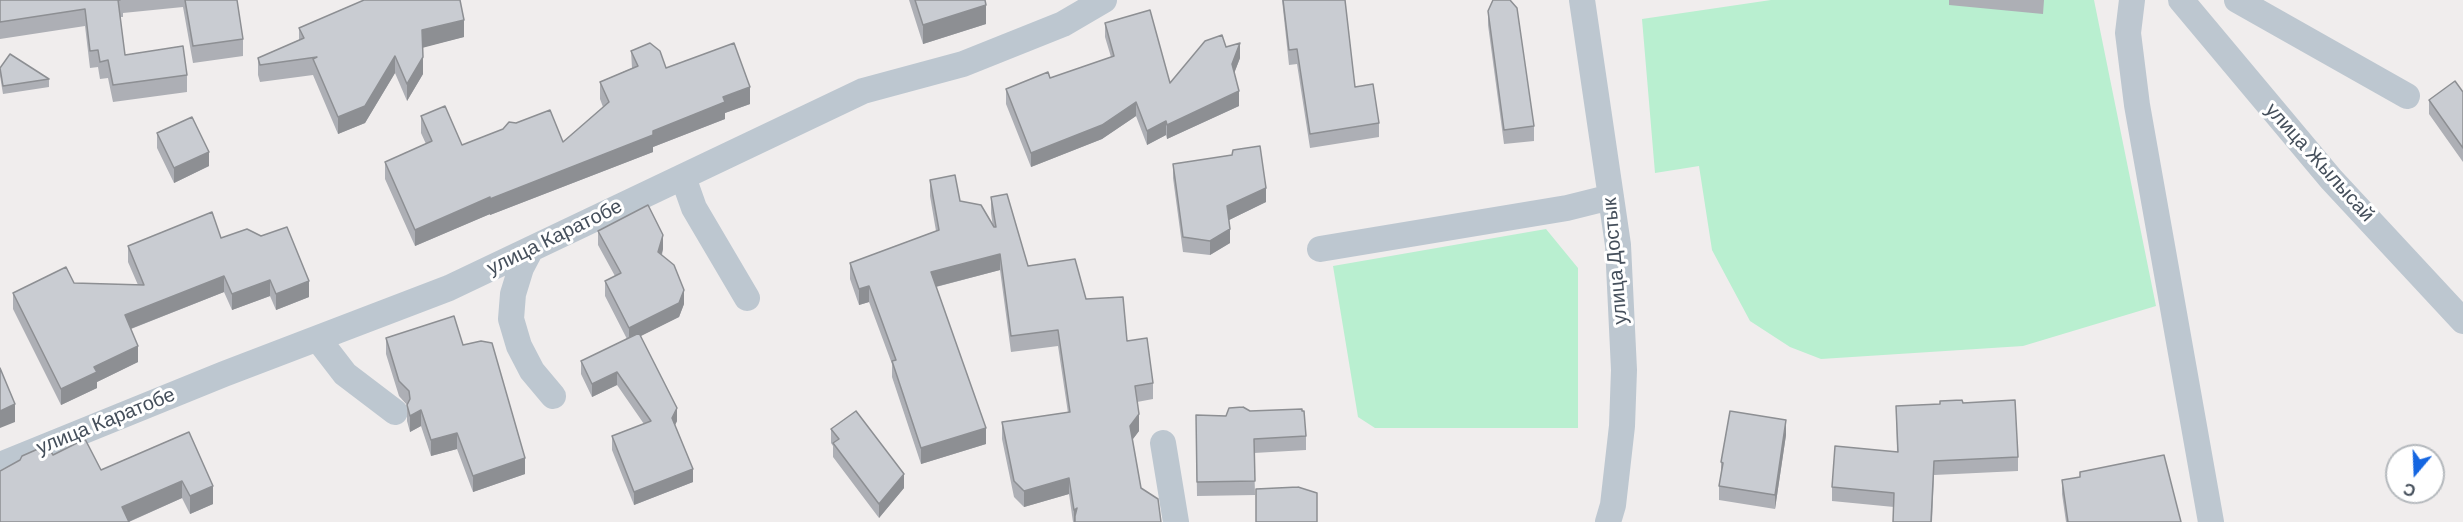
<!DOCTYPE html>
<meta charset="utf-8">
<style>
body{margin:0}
#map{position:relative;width:2463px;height:522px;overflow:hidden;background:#f0eded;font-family:"DM Sans",sans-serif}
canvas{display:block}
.north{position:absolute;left:2385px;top:444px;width:60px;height:60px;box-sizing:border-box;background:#fff;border:2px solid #b5b9bd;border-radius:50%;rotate:199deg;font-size:16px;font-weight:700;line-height:24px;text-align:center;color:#454f5b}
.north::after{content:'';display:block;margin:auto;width:21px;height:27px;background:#1566e1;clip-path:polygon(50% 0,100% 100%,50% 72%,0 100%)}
</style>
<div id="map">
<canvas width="2463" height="522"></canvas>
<div class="north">С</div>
</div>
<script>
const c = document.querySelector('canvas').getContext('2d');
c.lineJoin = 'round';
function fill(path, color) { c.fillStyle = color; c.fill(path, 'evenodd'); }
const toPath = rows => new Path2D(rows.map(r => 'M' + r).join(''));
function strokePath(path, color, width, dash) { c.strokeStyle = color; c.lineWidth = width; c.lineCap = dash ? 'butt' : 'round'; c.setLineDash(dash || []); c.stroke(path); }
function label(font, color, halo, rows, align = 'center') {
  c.font = font + ' "DM Sans",sans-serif'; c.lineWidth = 6; c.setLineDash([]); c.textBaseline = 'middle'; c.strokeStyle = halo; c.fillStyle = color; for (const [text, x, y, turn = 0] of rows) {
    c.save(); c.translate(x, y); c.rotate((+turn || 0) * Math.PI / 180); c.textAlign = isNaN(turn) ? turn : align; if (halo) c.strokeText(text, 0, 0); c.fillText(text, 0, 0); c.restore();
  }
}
const green = toPath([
 [1771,0,2094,0,2156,306,2023,346,1821,359,1790,347,1750,321,1712,250,1699,166,1655,173,1642,19],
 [1546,229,1578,268,1578,428,1375,428,1358,417,1333,266]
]);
const street = toPath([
 [1582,0,1618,245,1624,370,1622,426,1613,505,1608,522],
 [2132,0,2128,33,2137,105,2211,522],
 [2181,0,2331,179,2463,321],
 [2237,0,2407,96],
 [683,177,694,208,747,298],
 [531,249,521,268,513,294,511,319,519,346,532,371,553,396],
 [1320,249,1567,208,1611,197],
 [318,339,345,374,395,412],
 [1163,443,1176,522],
 [0,465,224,374,449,288,863,91,963,64,1063,24,1104,0]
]);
const wall = toPath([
 [0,0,237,0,243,39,243,56,193,63,183,7,123,13,123,17,120,17,125,55,187,75,187,92,113,102,108,78,100,79,98,67,90,68,85,26,0,39],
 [909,0,985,0,986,24,923,44],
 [1282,0,1345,0,1355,87,1379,123,1379,137,1310,148,1297,64,1289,65],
 [1949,0,2044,0,2043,14,1949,5],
 [1488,11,1534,126,1534,141,1504,144,1488,25],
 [1105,23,1170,83,1226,47,1240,58,1234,73,1239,106,1167,139,1166,135,1147,145,1136,116,1102,139,1031,167,1006,104,1006,89,1050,78,1111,57,1105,37],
 [299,28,464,37,423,47,423,74,407,101,395,73,365,123,338,134,313,75,260,82,258,75,258,58,299,40],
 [631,51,666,68,750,104,725,113,725,119,653,147,653,152,490,215,490,214,415,246,385,179,385,162,426,144,421,133,421,116,462,145,563,142,603,107,600,99,600,82,632,68],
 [0,68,49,79,49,87,3,94,0,76],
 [2463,92,2463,162,2429,114,2429,100],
 [157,133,209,166,174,183,157,148],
 [1173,164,1266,202,1229,220,1230,243,1210,255,1183,252,1173,178],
 [930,180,960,201,993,227,991,213,991,197,1028,266,1086,299,1127,341,1153,383,1153,399,1137,402,1139,431,1132,440,1141,488,1161,522,1073,522,1069,494,1024,507,1014,497,1002,439,1002,422,1068,413,1058,346,1011,352,1000,270,936,287,986,444,921,464,892,377,892,364,869,302,859,305,850,279,850,263,936,231,930,196],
 [598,231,663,249,662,255,684,304,679,317,640,336,677,421,675,425,693,482,634,505,612,450,612,436,644,424,617,385,592,397,581,374,581,361,627,339,605,296,605,281,615,276,598,245],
 [221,238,309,297,276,310,270,296,232,310,224,292,131,329,138,362,97,382,97,388,61,405,13,309,13,293,74,283,138,285,128,262,128,246],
 [386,338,463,345,525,474,473,492,457,449,431,456,421,426,410,432,407,421,407,405,399,396,386,354],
 [1963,403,2018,457,2018,471,1934,475,1932,522,1893,522,1894,507,1832,501,1832,487,1897,452,1896,406],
 [1250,411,1302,411,1306,436,1306,450,1254,453,1255,495,1197,496,1196,429,1226,416],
 [831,429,904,488,879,518,833,457,833,446,831,443],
 [189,432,213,504,190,514,182,498,129,522,53,455,101,470],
 [1786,435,1775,509,1719,500,1719,486,1721,474,1721,462],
 [2062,480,2181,522,2066,522,2062,494]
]);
const shadedWall = toPath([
 [986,5,986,24,923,44,923,25],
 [464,20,464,37,422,48,422,30],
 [1240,43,1240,58,1232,79,1232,64],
 [395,56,395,73,365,123,338,134,338,117],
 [423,57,423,74,407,101,407,84],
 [750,87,750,104,725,113,725,119,653,147,653,152,490,215,490,199,653,131,723,97],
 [1239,91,1239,106,1167,139,1167,125],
 [1136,102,1136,116,1102,139,1031,167,1031,153],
 [1166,121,1166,135,1147,145,1147,131],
 [209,152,209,166,174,183,174,168],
 [1266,188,1266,202,1227,221,1227,206],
 [490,197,490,214,415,246,415,230],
 [1230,229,1230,243,1210,255,1210,241],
 [663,235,663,249,658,266,658,252],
 [1000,254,1000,270,931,288,931,272],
 [224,276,224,292,125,331,125,315],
 [270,280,270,296,232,310,232,294],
 [309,281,309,297,276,310,276,294],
 [869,286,869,302,859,305,859,289],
 [684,290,684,304,679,317,629,342,629,328],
 [138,346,138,362,97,382,97,388,61,405,61,389,94,367],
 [617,372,617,385,592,397,592,384],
 [15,404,15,422,0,428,0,411],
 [677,408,677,421,672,431,672,418],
 [421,410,421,426,410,432,410,416],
 [1139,414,1139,431,1130,443,1130,426],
 [1786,420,1786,435,1775,509,1775,495],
 [986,428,986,444,921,464,921,448],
 [457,433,457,449,431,456,431,440],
 [525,458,525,474,473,492,473,476],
 [693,469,693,482,634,505,634,492],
 [904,474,904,488,879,518,879,504],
 [1069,478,1069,494,1024,507,1024,491],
 [182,481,182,498,128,522,122,507],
 [213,486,213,504,190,514,190,496],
 [1077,508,1075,516,1075,522,1074,522,1074,510]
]);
const building = toPath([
 [0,0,120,0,118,0,125,55,183,46,187,75,113,85,108,60,100,62,98,50,90,51,85,9,0,22,0,0],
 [185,0,237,0,243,39,193,46,185,0],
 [364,0,460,0,464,20,422,30,423,57,407,84,395,56,365,106,338,117,313,59,317,57,260,65,258,58,304,38,299,28,364,0],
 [915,0,985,0,986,5,923,25,915,0],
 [1283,0,1345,0,1355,87,1373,84,1379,123,1310,134,1297,49,1289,50,1283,0],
 [1493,0,1510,0,1517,8,1534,126,1504,130,1488,11,1493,0],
 [1150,10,1170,83,1205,41,1222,35,1226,47,1240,43,1232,64,1239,91,1167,125,1166,121,1147,131,1136,102,1102,125,1031,153,1006,89,1048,72,1050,78,1114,56,1105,23,1150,10],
 [650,43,660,51,666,68,734,43,750,87,723,97,725,102,653,131,653,135,490,199,490,197,415,230,385,162,432,141,421,116,445,106,462,145,503,129,509,122,516,123,550,110,563,142,609,102,600,82,638,66,631,51,650,43],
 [10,54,49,79,3,86,0,68,10,54],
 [2455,81,2463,92,2463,148,2429,100,2455,81],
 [192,117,209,152,174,168,157,133,192,117],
 [1260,146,1266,188,1227,206,1230,229,1210,241,1183,237,1173,164,1232,155,1233,150,1260,146],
 [955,175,960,201,981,205,994,227,996,227,991,197,1007,194,1028,266,1075,259,1086,299,1123,297,1127,341,1147,338,1153,383,1135,386,1139,414,1130,426,1141,488,1158,499,1161,522,1075,522,1075,516,1077,508,1074,510,1069,478,1024,491,1014,481,1002,422,1070,412,1058,330,1011,336,1000,254,931,272,986,428,921,448,892,361,896,360,869,286,859,289,850,263,939,230,930,180,955,175],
 [648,205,663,235,658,252,674,265,684,290,679,303,629,328,605,281,621,273,598,231,648,205],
 [212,212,221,238,247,229,261,236,287,227,309,281,276,294,270,280,232,294,224,276,125,315,138,346,94,367,97,372,61,389,13,293,66,267,74,283,144,285,128,246,212,212],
 [454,316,463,345,481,341,492,343,525,458,473,476,457,433,431,440,421,410,410,416,407,405,410,399,409,391,399,381,386,338,454,316],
 [639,333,677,408,672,418,693,469,634,492,612,436,651,421,617,372,592,384,581,361,639,333],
 [0,368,15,404,0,411,0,368],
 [1962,400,1963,403,2015,400,2018,457,1934,461,1931,522,1893,522,1894,493,1832,487,1835,446,1898,452,1896,406,1940,404,1940,401,1962,400],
 [1243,407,1250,411,1302,409,1302,411,1304,411,1306,436,1254,439,1255,481,1197,482,1196,415,1226,416,1229,408,1243,407],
 [856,411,904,474,879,504,833,443,839,439,831,429,856,411],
 [1730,411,1786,420,1775,495,1719,486,1723,463,1721,462,1730,411],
 [189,432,213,486,190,496,182,481,122,507,129,522,0,522,0,471,20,460,22,456,47,445,53,455,85,439,101,470,189,432],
 [2164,455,2181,522,2068,522,2062,480,2080,477,2080,472,2164,455],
 [1298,487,1317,493,1317,522,1256,522,1256,489,1298,487]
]);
const streetNames = [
 ["улица Жылысай",2319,163,48],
 ["улица Каратобе",555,238,-26],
 ["улица Достык",1616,261,-95],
 ["улица Каратобе",106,422,-22]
];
fill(green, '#b9efd0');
strokePath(street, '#bdc7d0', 26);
fill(wall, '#adafb5');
fill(shadedWall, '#8d8f93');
fill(building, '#c9ccd2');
strokePath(building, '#8d8f93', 1.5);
label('20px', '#454f5b', '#fff', streetNames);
</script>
